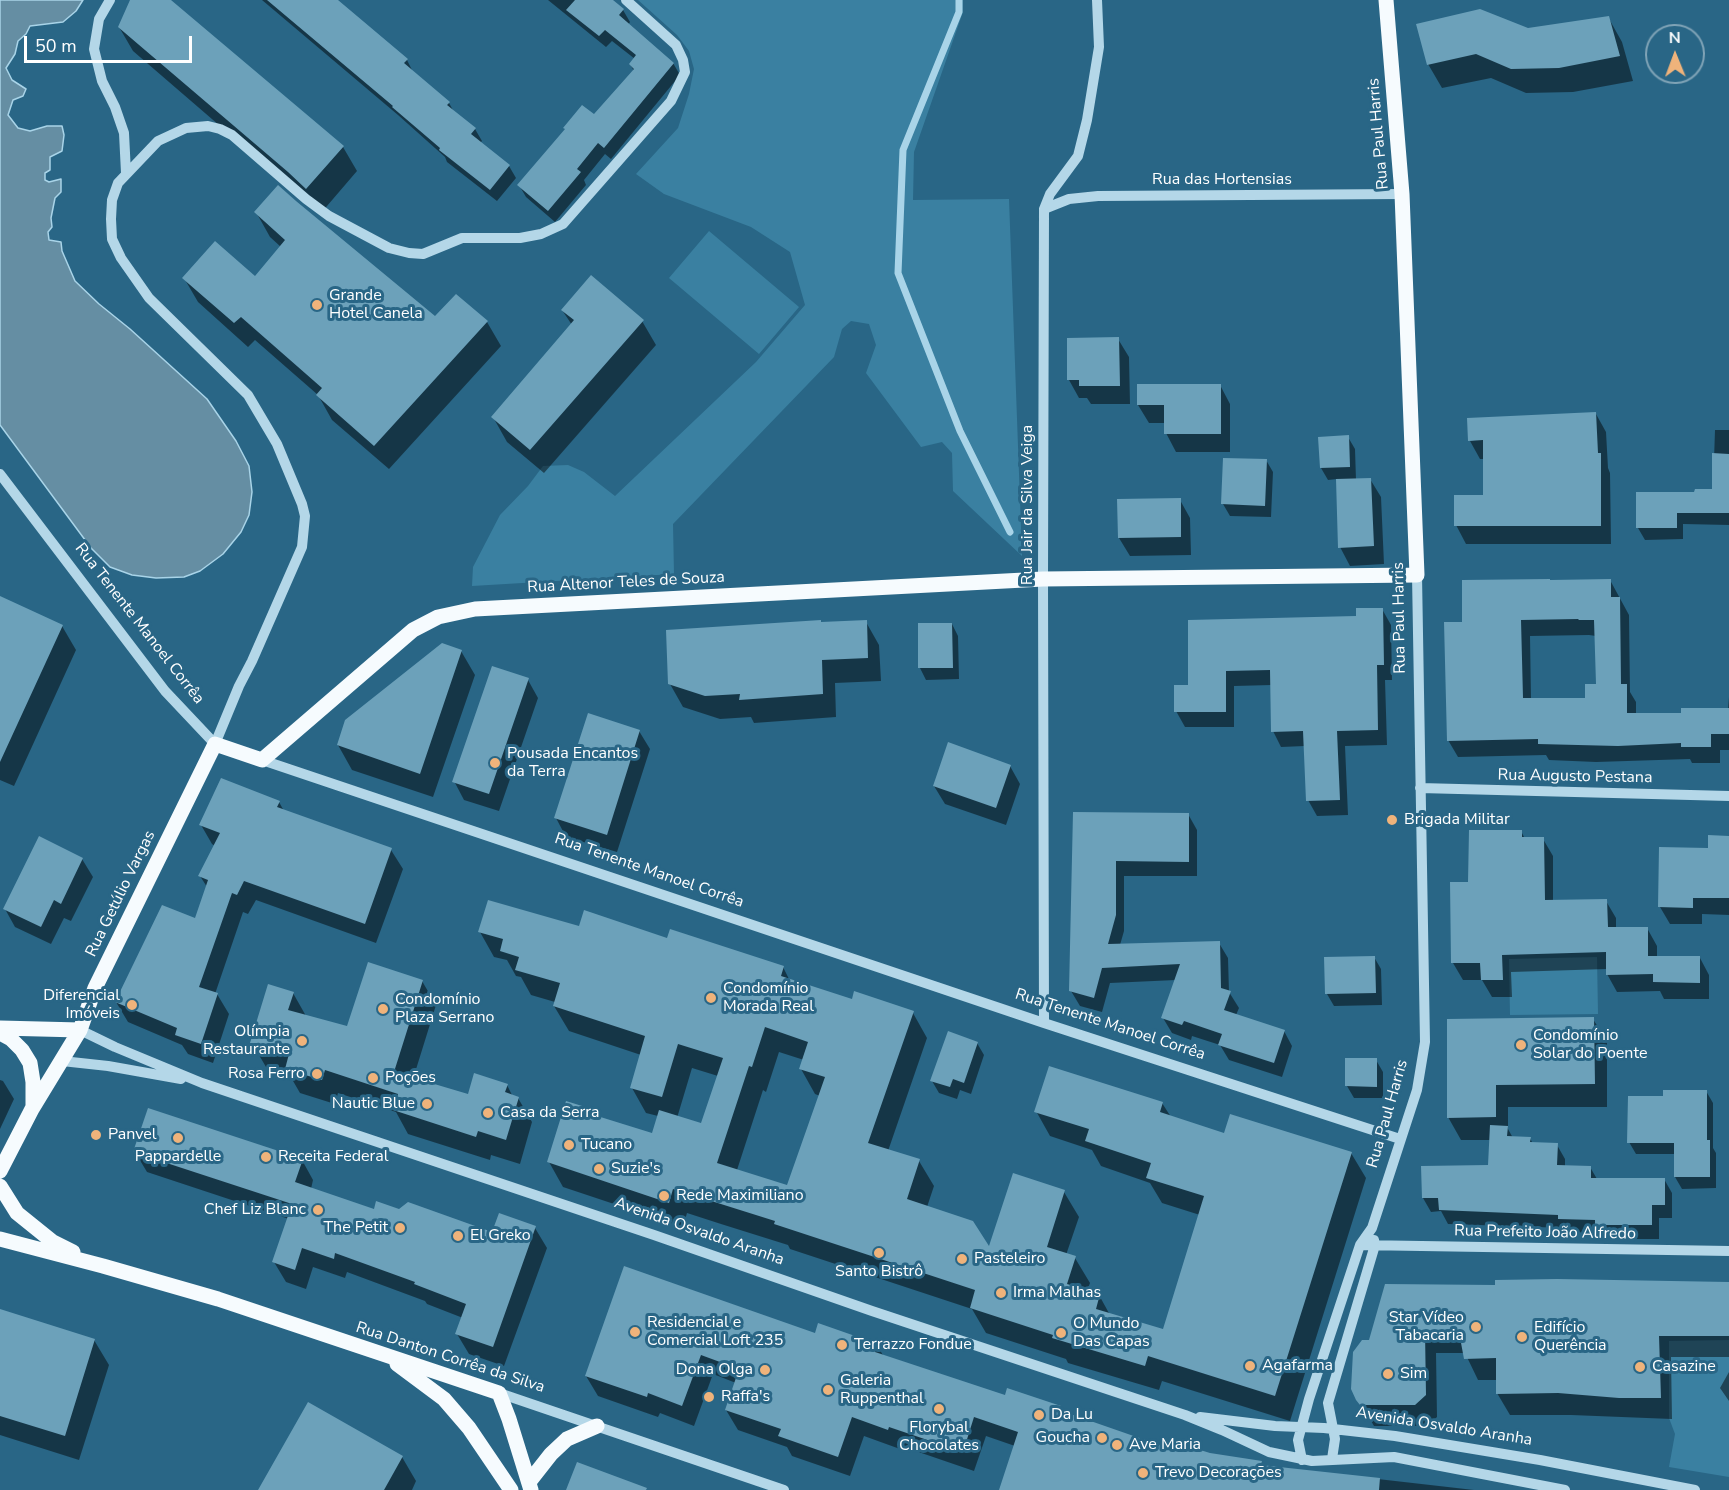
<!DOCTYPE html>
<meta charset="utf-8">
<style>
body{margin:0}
#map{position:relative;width:1729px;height:1490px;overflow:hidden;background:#296686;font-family:"Nunito Sans",sans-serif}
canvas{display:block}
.north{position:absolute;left:1645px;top:24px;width:60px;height:60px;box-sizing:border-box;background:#296686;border:2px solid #7fa3b6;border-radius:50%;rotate:359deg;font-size:16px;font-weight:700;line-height:24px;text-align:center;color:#fff}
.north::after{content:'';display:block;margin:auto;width:21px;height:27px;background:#efb37b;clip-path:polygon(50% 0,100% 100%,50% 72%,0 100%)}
.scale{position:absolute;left:24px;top:36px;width:168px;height:27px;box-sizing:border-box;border:3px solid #fff;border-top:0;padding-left:8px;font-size:18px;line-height:21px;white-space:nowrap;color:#fff;-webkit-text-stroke:4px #296686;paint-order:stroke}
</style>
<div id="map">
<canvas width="1729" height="1490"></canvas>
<div class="north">N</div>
<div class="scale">50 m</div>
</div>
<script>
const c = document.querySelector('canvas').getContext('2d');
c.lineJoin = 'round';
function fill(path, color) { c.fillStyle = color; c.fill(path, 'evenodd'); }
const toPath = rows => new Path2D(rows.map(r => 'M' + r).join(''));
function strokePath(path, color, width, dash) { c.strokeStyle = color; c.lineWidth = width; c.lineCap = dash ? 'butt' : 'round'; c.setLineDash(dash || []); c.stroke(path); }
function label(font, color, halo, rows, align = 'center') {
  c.font = font + ' "Nunito Sans",sans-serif'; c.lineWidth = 6; c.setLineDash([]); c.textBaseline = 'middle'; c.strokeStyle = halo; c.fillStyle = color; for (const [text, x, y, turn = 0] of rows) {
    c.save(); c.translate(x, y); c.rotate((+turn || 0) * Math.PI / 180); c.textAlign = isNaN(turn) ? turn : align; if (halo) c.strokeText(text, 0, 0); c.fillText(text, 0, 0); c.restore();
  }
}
const green = toPath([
 [638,0,963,0,963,12,914,152,913,200,1009,199,1022,556,953,491,952,453,942,442,921,447,866,373,876,345,869,324,851,321,842,329,834,357,673,524,674,574,472,586,473,567,500,515,528,486,543,466,568,465,584,472,615,496,756,362,805,305,790,252,751,227,664,194,636,174,678,128,689,94,694,69,689,51,677,35],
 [709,231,799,307,759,354,669,278],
 [1597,957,1598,1014,1510,1015,1509,959],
 [1729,1340,1729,1477,1669,1467,1675,1434,1669,1418,1669,1341]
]);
const water = toPath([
 [0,0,83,0,76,11,63,22,30,26,26,34,18,41,15,54,6,68,12,80,26,89,23,96,13,100,8,115,18,128,30,131,47,126,62,126,64,135,62,151,50,157,50,170,45,173,45,180,49,182,61,179,61,192,55,198,51,218,52,227,48,232,49,240,61,242,62,251,75,281,99,304,130,329,207,399,236,441,249,466,252,492,249,515,241,532,223,554,200,571,184,577,156,578,132,575,110,567,91,548,0,425,0,0]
]);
const shadow = toPath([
 [134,0,169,0,343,147,357,171,321,213,133,51,119,27],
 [262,0,316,0,407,60,413,72,449,103,454,112,475,129,482,141,480,143,509,166,516,178,497,201,447,162,445,157,398,115],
 [548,0,610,0,623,10,630,22,628,25,673,63,680,75,611,159,605,154,584,180,586,185,555,222,526,197,519,185,595,117,634,71,630,64,635,59,612,41,606,47],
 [1608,17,1622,42,1633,81,1573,92,1526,93,1491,78,1442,88,1428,64,1528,29],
 [256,212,435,318,487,322,501,346,389,469,332,420,318,395,255,340,248,347,198,302,184,278,256,278,281,247,270,237],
 [562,310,642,321,656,345,544,473,507,442,493,417,572,325],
 [1118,339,1129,357,1130,404,1091,404,1087,398,1079,398,1069,380],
 [1220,385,1230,404,1230,452,1176,452,1166,433,1166,423,1149,423,1138,405],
 [1596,414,1606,432,1608,468,1610,473,1611,544,1466,544,1456,525,1485,497,1485,459,1480,459,1470,441],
 [1715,430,1729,430,1729,525,1683,524,1683,539,1645,540,1638,528,1713,490],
 [1348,437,1355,449,1356,480,1370,479,1381,497,1384,564,1350,566,1340,547,1337,479,1328,480,1321,468],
 [1266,460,1273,472,1271,517,1230,516,1223,504],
 [1180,500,1190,518,1191,555,1130,556,1119,538],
 [1610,580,1629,615,1630,692,1636,702,1636,714,1683,714,1728,710,1729,697,1729,750,1720,750,1720,763,1692,763,1690,759,1596,762,1549,760,1546,755,1458,757,1448,740,1464,623],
 [1589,635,1596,636,1598,685,1586,699,1531,699,1530,636],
 [0,598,62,626,76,650,14,786,0,780],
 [1382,609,1391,625,1392,680,1385,680,1387,745,1345,746,1348,815,1317,816,1308,800,1305,746,1281,747,1273,731,1272,685,1234,686,1234,727,1185,727,1176,711,1190,686,1190,621,1358,617],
 [866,622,879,645,881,681,835,683,836,717,754,723,751,717,720,719,683,707,670,684,822,624],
 [952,624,958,636,959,679,926,680,920,668],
 [461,651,475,675,433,797,352,770,338,745],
 [528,680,538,698,499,811,464,800,454,781],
 [639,731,650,749,617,852,566,837,556,818],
 [1010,766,1020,784,1006,825,945,804,934,786],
 [279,802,284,811,391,850,403,869,376,943,256,900,248,914,243,912,215,994,217,994,229,1014,213,1063,188,1054,182,1045,128,1022,116,1002,196,920,207,887,200,876,215,846,212,844,201,825],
 [1074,814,1188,814,1197,830,1197,876,1124,876,1124,931,1120,945,1219,943,1228,958,1229,992,1239,1008,1236,1015,1284,1031,1292,1046,1282,1077,1229,1060,1220,1045,1192,1036,1191,1040,1172,1033,1163,1018,1176,980,1110,983,1102,1012,1080,1006,1071,991],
 [1521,831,1525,839,1543,839,1553,856,1553,901,1606,901,1616,918,1616,929,1647,928,1657,946,1657,957,1700,958,1709,975,1709,999,1664,999,1660,991,1617,992,1607,974,1607,969,1511,972,1512,997,1492,997,1482,980,1463,980,1453,963,1452,884,1469,884],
 [1729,837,1729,915,1702,914,1702,924,1670,924,1660,907,1709,849],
 [82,859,93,877,71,921,64,918,51,944,15,927,5,909],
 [580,928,668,940,783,967,790,981,852,1001,913,1013,927,1038,888,1151,919,1161,934,1186,927,1207,990,1250,1064,1192,1079,1217,1066,1255,1075,1258,1090,1283,1087,1291,1099,1295,1110,1315,1164,1331,1200,1215,1162,1203,1150,1183,1101,1166,1092,1150,1050,1136,1036,1111,1162,1103,1171,1117,1225,1135,1351,1153,1366,1178,1290,1421,1162,1381,1159,1390,1068,1363,1066,1359,986,1333,972,1309,790,1249,788,1245,721,1224,687,1213,683,1227,563,1187,549,1162,594,1111,598,1117,653,1135,658,1116,646,1113,632,1088,641,1055,569,1031,554,1006,555,1002,531,995,521,977,516,976,507,960,494,957,480,932],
 [779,1052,804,1060,801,1069,815,1094,820,1096,788,1187,737,1170,763,1090,766,1092],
 [692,1068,718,1076,702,1125,677,1118],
 [1374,957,1381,969,1382,1005,1334,1006,1327,994],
 [422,981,436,1005,413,1079,469,1096,507,1085,513,1097,518,1098,532,1122,520,1164,491,1155,490,1160,408,1134,396,1112,338,1093,335,1104,300,1093,289,1074,266,1067,252,1043,293,993,306,1016,348,1028],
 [1593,1019,1607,1042,1607,1107,1508,1107,1508,1129,1513,1138,1530,1138,1533,1144,1557,1145,1565,1159,1565,1167,1590,1167,1597,1179,1664,1179,1672,1193,1672,1218,1659,1218,1659,1239,1604,1239,1601,1233,1567,1232,1565,1228,1448,1224,1441,1211,1431,1212,1423,1198,1489,1166,1490,1140,1461,1140,1448,1117],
 [977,1043,984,1055,971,1094,960,1090,957,1099,939,1093,932,1081],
 [1376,1060,1383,1072,1383,1098,1354,1098,1347,1086],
 [0,1080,3,1081,14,1099,0,1129],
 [1706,1091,1713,1103,1713,1148,1716,1153,1716,1188,1682,1189,1675,1177,1675,1154,1636,1154,1629,1142,1665,1098],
 [135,1152,302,1160,313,1180,311,1189,374,1211,399,1211,493,1233,535,1228,547,1248,504,1366,469,1354,457,1334,463,1318,427,1304,425,1301,347,1272,345,1278,313,1267,306,1289,286,1282,274,1262,289,1219,147,1172],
 [624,1268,816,1335,877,1345,884,1357,1005,1397,1060,1407,1063,1413,1172,1451,1261,1462,1264,1466,1474,1490,1001,1490,1015,1446,986,1436,974,1471,901,1446,900,1449,864,1436,850,1476,792,1456,787,1447,738,1430,726,1410,736,1383,713,1374,694,1426,660,1413,658,1417,598,1396,586,1376],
 [1729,1283,1729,1357,1671,1357,1672,1419,1571,1415,1510,1415,1497,1393,1497,1380,1478,1380,1465,1353,1436,1353,1437,1417,1427,1426,1374,1426,1352,1388,1371,1341,1386,1286],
 [0,1310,94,1340,109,1365,79,1460,0,1435],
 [1729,1372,1729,1401,1720,1388],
 [402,1457,416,1481,412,1490,264,1490]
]);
const stream = toPath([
 [959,0,959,12,903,150,898,273,960,431,1010,532]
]);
const building = toPath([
 [130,0,171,0,344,146,306,189,288,172,118,27],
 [267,0,338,0,408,59,404,63,450,102,447,105,476,128,471,134,510,165,490,190,439,150,440,148,392,107,393,106],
 [575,0,613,0,624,9,619,15,674,63,604,148,598,143,577,169,581,172,548,211,517,185,565,129,563,128,582,105,594,114,634,69,629,64,636,55,605,30,599,36,566,10],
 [1480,9,1528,28,1609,16,1620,56,1559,68,1511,69,1476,54,1427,65,1416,24],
 [278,185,296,201,435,316,456,294,488,321,374,446,316,395,322,388,241,317,234,323,182,278,215,241,255,276,285,240,254,212],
 [591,275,644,320,530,450,491,417,574,320,561,310],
 [1119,337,1120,386,1079,386,1079,380,1067,380,1067,338],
 [1137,384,1221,384,1221,434,1164,434,1164,405,1137,405],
 [1596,412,1598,453,1601,453,1601,526,1454,526,1454,495,1483,495,1483,440,1468,441,1467,418],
 [1349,435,1350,467,1320,468,1318,437],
 [1712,453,1729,454,1729,513,1677,513,1677,528,1636,528,1636,492,1694,492,1695,489,1712,489],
 [1223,458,1267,459,1265,506,1221,504],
 [1371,478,1374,546,1338,548,1336,479],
 [1181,498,1181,537,1118,538,1117,499],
 [1550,579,1550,580,1611,579,1611,597,1620,597,1621,684,1627,684,1627,713,1681,713,1681,708,1729,708,1729,734,1711,734,1711,747,1681,747,1681,743,1618,746,1538,744,1538,739,1447,741,1444,622,1462,622,1462,580],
 [1578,619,1579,620,1594,620,1596,684,1585,684,1585,698,1523,698,1521,620],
 [0,596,63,625,0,762],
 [1356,608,1383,608,1384,665,1377,665,1378,730,1337,731,1340,800,1306,801,1303,731,1271,732,1270,670,1226,671,1226,712,1174,712,1174,685,1188,685,1188,620,1356,616],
 [821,620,821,622,867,620,868,658,822,660,823,694,739,700,740,694,705,696,668,684,666,630],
 [918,623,952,623,953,668,918,668],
 [442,643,462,650,420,774,337,745,345,720],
 [492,666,529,678,489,794,452,782],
 [588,713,640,730,607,835,554,818],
 [948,742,1011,765,996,808,933,786],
 [221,778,280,801,277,807,392,848,365,924,244,881,237,895,232,893,199,987,218,993,201,1044,175,1035,177,1028,115,1002,162,905,195,918,208,880,198,876,220,833,199,825],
 [1073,812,1189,813,1189,862,1116,861,1116,915,1108,944,1220,941,1221,988,1231,991,1224,1010,1285,1030,1274,1063,1218,1045,1222,1034,1184,1021,1182,1025,1161,1018,1180,964,1102,968,1094,998,1069,991],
 [1469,830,1522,830,1522,837,1544,837,1545,900,1607,899,1608,927,1648,927,1648,956,1700,956,1700,983,1653,982,1653,974,1606,975,1606,952,1502,955,1503,980,1481,980,1480,963,1451,963,1450,882,1468,882],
 [1708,835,1729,836,1729,898,1693,898,1693,908,1658,907,1659,847,1708,848],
 [39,836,83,858,61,904,54,900,41,927,3,909],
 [488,900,579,926,584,910,667,938,670,929,784,966,781,976,852,999,854,991,914,1011,868,1143,920,1159,907,1199,973,1221,989,1246,1013,1173,1065,1190,1047,1247,1076,1256,1067,1284,1100,1294,1096,1309,1163,1329,1204,1196,1146,1178,1151,1163,1085,1141,1089,1129,1034,1112,1049,1066,1163,1102,1160,1112,1224,1133,1230,1114,1352,1152,1275,1396,1148,1356,1145,1366,1052,1338,1053,1335,970,1308,975,1290,774,1224,775,1221,705,1199,673,1189,669,1203,547,1162,566,1101,595,1110,594,1115,652,1133,659,1110,701,1123,723,1058,678,1044,662,1097,630,1088,645,1036,553,1006,560,983,515,970,519,957,500,951,503,939,478,932],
 [765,1027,808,1042,799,1069,825,1077,787,1185,717,1163,749,1066,752,1067],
 [1375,956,1376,993,1325,994,1324,957],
 [368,962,423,980,394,1072,468,1094,474,1073,508,1084,505,1092,519,1097,506,1140,478,1131,476,1137,393,1110,398,1094,325,1070,322,1080,285,1069,289,1054,250,1043,268,984,294,992,288,1010,347,1026],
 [1594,1017,1595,1084,1496,1085,1496,1117,1447,1118,1447,1019],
 [948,1031,978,1042,964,1083,953,1079,950,1087,930,1081],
 [1345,1058,1377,1058,1377,1087,1345,1086],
 [1663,1090,1707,1090,1707,1140,1710,1140,1710,1177,1674,1177,1674,1143,1627,1143,1628,1096,1663,1096],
 [148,1108,303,1159,295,1182,374,1209,376,1201,399,1209,408,1202,492,1232,499,1213,536,1226,493,1347,455,1334,466,1304,414,1284,415,1282,335,1253,334,1259,302,1248,295,1270,272,1262,292,1204,133,1152],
 [1490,1125,1508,1126,1507,1136,1531,1137,1530,1142,1558,1143,1557,1165,1591,1166,1591,1178,1665,1178,1665,1205,1652,1205,1652,1225,1595,1225,1595,1220,1558,1219,1558,1215,1439,1210,1438,1198,1422,1198,1421,1166,1488,1165],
 [624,1266,815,1333,818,1323,878,1344,875,1352,1005,1395,1007,1388,1061,1406,1059,1410,1171,1449,1174,1442,1210,1453,1262,1461,1261,1465,1380,1478,1379,1490,999,1490,1018,1432,974,1417,963,1452,889,1427,888,1430,852,1417,838,1457,778,1436,781,1429,725,1410,739,1369,701,1355,682,1406,648,1393,647,1397,585,1376],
 [1557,1279,1729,1282,1729,1336,1659,1336,1661,1398,1619,1398,1558,1393,1496,1394,1496,1358,1464,1359,1459,1332,1425,1332,1426,1395,1415,1405,1360,1405,1356,1400,1351,1389,1353,1352,1362,1340,1369,1340,1385,1284,1495,1285,1495,1280],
 [0,1309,95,1339,65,1436,0,1416],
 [308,1402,403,1456,384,1490,258,1490],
 [577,1462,647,1488,646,1490,566,1490]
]);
const minor = toPath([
 [110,0,99,19,94,49,102,81,115,107,124,133,126,173],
 [1044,209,1069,199,1098,196,1402,194],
 [0,474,165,691,215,744,239,686,252,661,302,547,305,516,302,504,277,444,248,395,149,298,121,258,112,239,111,219,112,200,118,183,158,141,186,128,208,126,220,129,232,135,306,199,329,216,389,248,409,253,423,254,462,238,520,238,541,234,563,224,671,101,685,72,683,60,676,45,626,0],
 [262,760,1044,1023,1400,1139],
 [1420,788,1729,796],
 [1044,1023,1043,579,1044,209,1050,194,1078,156,1087,120,1099,47,1097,0],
 [80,1030,115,1047,202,1083,654,1235,872,1311,1185,1415,1222,1430,1269,1452,1312,1461,1394,1457,1565,1490],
 [62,1061,108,1066,181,1079],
 [1360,1245,1729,1251],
 [499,1393,784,1490],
 [1200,1417,1275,1426,1324,1428,1395,1436,1540,1460,1695,1490],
 [1332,1459,1335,1439,1328,1403,1375,1245,1374,1240],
 [1302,1460,1298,1440,1309,1399,1360,1245,1372,1228,1417,1090,1425,1042,1417,575]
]);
const major = toPath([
 [0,1028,80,1030],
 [0,1033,11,1039,22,1050,30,1063,33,1082,33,1106],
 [0,1171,32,1109,80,1030,95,988,215,744,262,760,413,630,438,617,475,609,1043,579,1417,575,1402,194,1386,0],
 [0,1186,17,1213,53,1242,73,1252],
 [0,1239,103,1266,218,1299,499,1393,509,1419,531,1490],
 [397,1364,444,1399,469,1428,511,1490],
 [529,1482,551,1454,567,1439,597,1426]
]);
const markers = [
 [317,305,6,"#efb37b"],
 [495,763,6,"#efb37b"],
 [1392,820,6,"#efb37b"],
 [711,998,6,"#efb37b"],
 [132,1005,6,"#efb37b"],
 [383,1009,6,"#efb37b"],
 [302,1041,6,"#efb37b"],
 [1521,1045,6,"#efb37b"],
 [317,1074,6,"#efb37b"],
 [373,1078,6,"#efb37b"],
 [427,1104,6,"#efb37b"],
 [488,1113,6,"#efb37b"],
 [96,1135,6,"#efb37b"],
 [178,1138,6,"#efb37b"],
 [569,1145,6,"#efb37b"],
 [266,1157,6,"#efb37b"],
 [599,1169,6,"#efb37b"],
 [664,1196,6,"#efb37b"],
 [318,1210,6,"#efb37b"],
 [400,1228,6,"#efb37b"],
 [458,1236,6,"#efb37b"],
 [879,1253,6,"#efb37b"],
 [962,1259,6,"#efb37b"],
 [1001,1293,6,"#efb37b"],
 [1476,1327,6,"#efb37b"],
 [635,1332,6,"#efb37b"],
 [1061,1333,6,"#efb37b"],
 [1522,1337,6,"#efb37b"],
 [842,1345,6,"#efb37b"],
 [1250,1366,6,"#efb37b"],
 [1640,1367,6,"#efb37b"],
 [765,1370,6,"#efb37b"],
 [1388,1374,6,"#efb37b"],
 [828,1390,6,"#efb37b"],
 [709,1397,6,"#efb37b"],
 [939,1409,6,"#efb37b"],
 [1039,1415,6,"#efb37b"],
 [1102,1438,6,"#efb37b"],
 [1117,1445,6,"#efb37b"],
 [1143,1473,6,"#efb37b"]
];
const streetNames = [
 ["Rua Paul Harris",1379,134,-95],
 ["Rua das Hortensias",1222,180],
 ["Rua Jair da Silva Veiga",1028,505,-90],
 ["Rua Altenor Teles de Souza",626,583,-3],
 ["Rua Paul Harris",1400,618,-91],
 ["Rua Tenente Manoel Corrêa",139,624,52],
 ["Rua Augusto Pestana",1575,777,1],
 ["Rua Tenente Manoel Corrêa",649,871,19],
 ["Rua Getúlio Vargas",121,894,-64],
 ["Rua Tenente Manoel Corrêa",1110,1025,18],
 ["Rua Paul Harris",1388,1114,-74],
 ["Avenida Osvaldo Aranha",699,1232,19],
 ["Rua Prefeito João Alfredo",1545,1233,1],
 ["Rua Danton Corrêa da Silva",450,1358,18],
 ["Avenida Osvaldo Aranha",1444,1427,9]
];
const poiNames = [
 ["Grande",329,296],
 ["Hotel Canela",329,314],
 ["Pousada Encantos",507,754],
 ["da Terra",507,772],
 ["Brigada Militar",1404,820],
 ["Condomínio",723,989],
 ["Morada Real",723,1007],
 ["Diferencial",120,996,"right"],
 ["Imóveis",120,1014,"right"],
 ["Condomínio",395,1000],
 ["Plaza Serrano",395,1018],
 ["Olímpia",290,1032,"right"],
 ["Restaurante",290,1050,"right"],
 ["Condomínio",1533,1036],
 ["Solar do Poente",1533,1054],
 ["Rosa Ferro",305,1074,"right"],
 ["Poções",385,1078],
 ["Nautic Blue",415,1104,"right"],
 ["Casa da Serra",500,1113],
 ["Panvel",108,1135],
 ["Tucano",581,1145],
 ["Pappardelle",178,1157,"center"],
 ["Receita Federal",278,1157],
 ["Suzie's",611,1169],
 ["Rede Maximiliano",676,1196],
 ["Chef Liz Blanc",306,1210,"right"],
 ["The Petit",388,1228,"right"],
 ["El Greko",470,1236],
 ["Pasteleiro",974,1259],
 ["Santo Bistrô",879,1272,"center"],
 ["Irma Malhas",1013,1293],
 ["Star Vídeo",1464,1318,"right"],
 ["Tabacaria",1464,1336,"right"],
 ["Residencial e",647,1323],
 ["Comercial Loft 235",647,1341],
 ["O Mundo",1073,1324],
 ["Das Capas",1073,1342],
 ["Edifício",1534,1328],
 ["Querência",1534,1346],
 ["Terrazzo Fondue",854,1345],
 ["Agafarma",1262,1366],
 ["Casazine",1652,1367],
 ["Dona Olga",753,1370,"right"],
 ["Sim",1400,1374],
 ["Galeria",840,1381],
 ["Ruppenthal",840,1399],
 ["Raffa's",721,1397],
 ["Da Lu",1051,1415],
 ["Florybal",939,1428,"center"],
 ["Chocolates",939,1446,"center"],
 ["Goucha",1090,1438,"right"],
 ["Ave Maria",1129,1445],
 ["Trevo Decorações",1155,1473]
];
fill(green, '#3a80a1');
fill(water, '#658ea3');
strokePath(water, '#a9d4e8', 1.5);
fill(shadow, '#0007');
strokePath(stream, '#a9d4e8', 7);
fill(building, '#6ca1ba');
strokePath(minor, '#b4d7e8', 10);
strokePath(major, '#f6fbfe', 15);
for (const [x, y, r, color] of markers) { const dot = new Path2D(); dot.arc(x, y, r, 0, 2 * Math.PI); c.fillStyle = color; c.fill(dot); strokePath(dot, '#296686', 2); }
label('16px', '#fff', '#296686', streetNames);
label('16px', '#fff', '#296686', poiNames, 'left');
</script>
